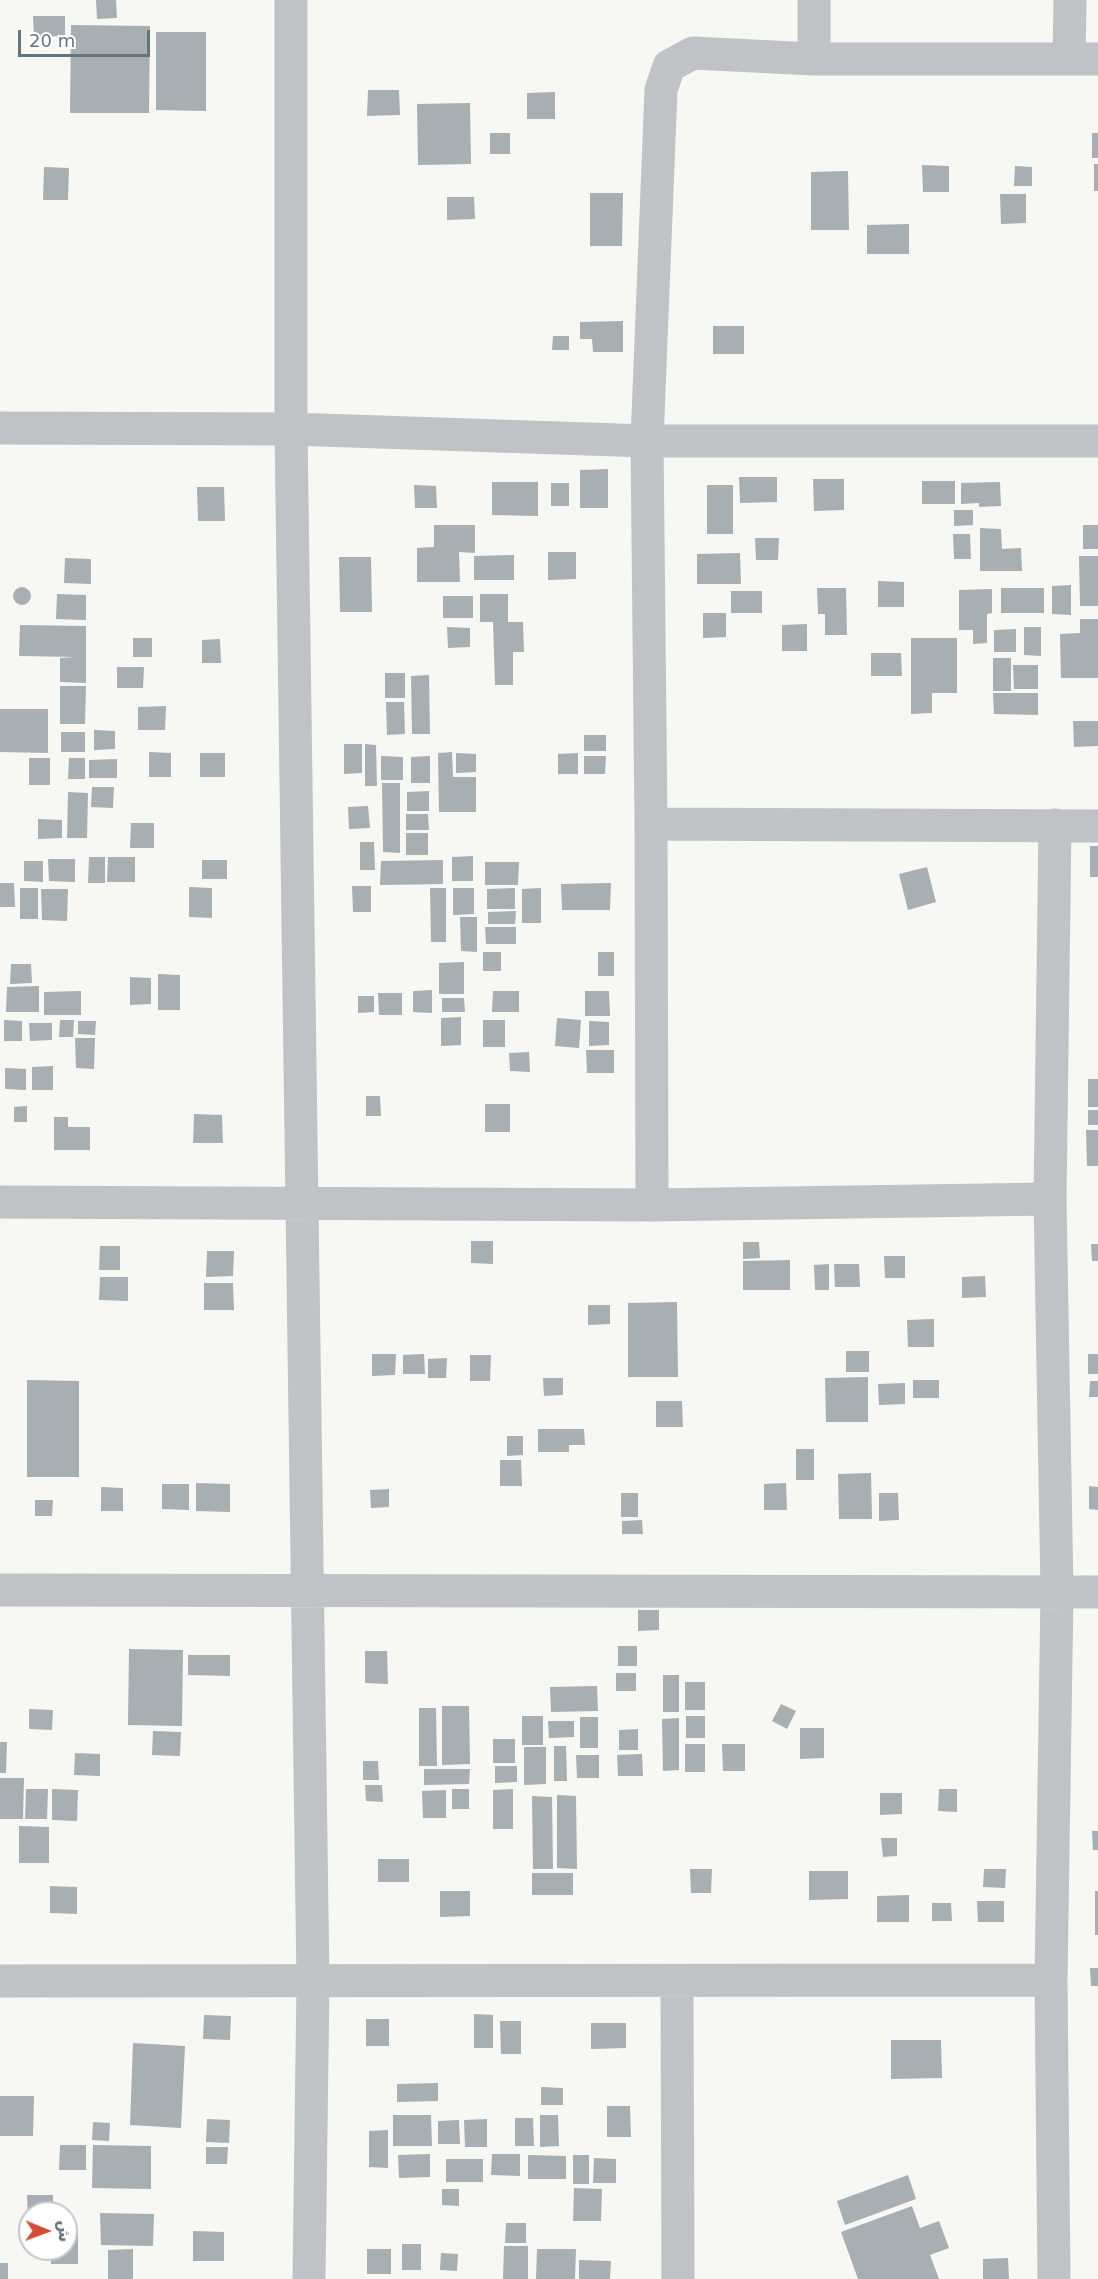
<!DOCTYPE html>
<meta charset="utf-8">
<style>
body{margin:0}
#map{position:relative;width:1098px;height:2279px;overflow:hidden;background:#f7f7f4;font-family:"DejaVu Sans","Noto Naskh Arabic",sans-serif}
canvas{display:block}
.north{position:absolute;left:18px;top:2201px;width:60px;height:60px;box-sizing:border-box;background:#fff;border:2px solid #c1c8cb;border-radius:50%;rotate:91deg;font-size:16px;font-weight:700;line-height:24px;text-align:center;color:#65757d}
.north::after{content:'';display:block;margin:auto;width:21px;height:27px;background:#d44d37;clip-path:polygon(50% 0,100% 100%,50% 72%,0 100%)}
.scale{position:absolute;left:18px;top:30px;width:132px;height:27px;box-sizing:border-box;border:3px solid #65757d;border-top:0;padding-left:8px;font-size:18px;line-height:21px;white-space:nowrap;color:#65757d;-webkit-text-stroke:4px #fff;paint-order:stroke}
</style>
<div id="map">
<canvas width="1098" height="2279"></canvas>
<div class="north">ش</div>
<div class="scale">20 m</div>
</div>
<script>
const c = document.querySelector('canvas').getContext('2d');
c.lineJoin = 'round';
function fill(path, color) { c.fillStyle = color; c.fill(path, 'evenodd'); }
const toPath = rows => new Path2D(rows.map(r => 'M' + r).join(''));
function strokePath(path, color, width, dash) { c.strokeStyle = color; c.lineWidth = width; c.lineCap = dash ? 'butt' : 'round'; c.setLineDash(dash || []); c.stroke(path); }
const building = toPath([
 [96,0,116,0,117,18,97,19],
 [33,16,65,16,65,36,34,37],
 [71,25,150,26,149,113,70,113],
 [156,32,206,32,206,111,156,110],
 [368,90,399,90,400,115,367,116],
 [555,92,555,119,527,119,527,93],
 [470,103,471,164,418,165,417,104],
 [490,133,510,133,510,154,490,154],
 [1092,133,1098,133,1098,158,1092,158],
 [1094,164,1098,164,1098,191,1094,191],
 [922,165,949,166,949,192,923,192],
 [1015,166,1032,167,1032,186,1014,186],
 [44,167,69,168,68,200,43,200],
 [848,171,849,230,811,230,811,172],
 [590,193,623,193,622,246,590,246],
 [1000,194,1026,194,1026,223,1001,224],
 [447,197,474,197,475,219,447,220],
 [909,224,909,254,867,254,867,225],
 [623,321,623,352,593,352,592,339,580,339,580,322],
 [713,326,744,326,744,354,713,354],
 [553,336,569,336,569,350,552,350],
 [608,469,608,508,580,508,580,470],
 [739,477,777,477,777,502,740,503],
 [813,479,844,479,844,510,814,511],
 [922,481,955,481,955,504,922,504],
 [492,482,538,482,538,516,492,515],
 [1000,482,1001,506,979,507,979,503,961,504,961,483],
 [551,483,569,483,569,506,551,506],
 [414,485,436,486,437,508,415,508],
 [707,485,733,485,733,534,707,534],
 [197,487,224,487,225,521,198,521],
 [954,510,973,510,973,525,954,526],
 [434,525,475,525,475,553,459,552,460,582,417,582,417,548,434,547],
 [1083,525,1098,525,1098,549,1083,549],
 [980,528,1001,529,1002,549,1021,548,1022,571,980,571],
 [953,534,970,534,971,559,954,559],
 [755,538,779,538,778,560,756,560],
 [548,552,576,552,576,579,548,580],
 [740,553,741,584,697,584,697,554],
 [514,555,514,580,474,580,474,556],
 [1079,556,1098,556,1098,606,1080,606],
 [339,557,371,557,372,612,340,612],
 [65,558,91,559,91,584,64,583],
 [878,581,904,582,904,607,878,607],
 [1071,585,1071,615,1052,614,1052,586],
 '13 596a9 9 0 1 1 18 0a9 9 0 1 1-18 0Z',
 [817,588,846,588,847,635,825,635,825,614,818,614],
 [1001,588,1044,588,1044,613,1001,613],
 [992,589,992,613,987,614,987,643,973,644,973,630,959,630,959,590],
 [731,591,762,591,762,613,731,613],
 [57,594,86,595,86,620,56,619],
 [480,594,508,594,508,622,523,622,524,652,513,652,513,685,495,685,493,622,480,622],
 [443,596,473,596,473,618,443,618],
 [703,613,726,613,726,637,703,638],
 [1080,619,1098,619,1098,678,1061,678,1060,634,1080,633],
 [807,624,807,651,782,651,782,625],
 [20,625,86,626,86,683,60,682,60,658,75,657,19,656],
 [447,627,470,628,470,647,448,648],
 [1024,627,1041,627,1041,656,1024,655],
 [1016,629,1016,652,994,652,994,630],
 [133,638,152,638,152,657,133,657],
 [911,638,957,638,957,693,932,693,932,713,911,714],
 [220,639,221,663,202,663,202,640],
 [871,653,901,653,902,676,871,676],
 [993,658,1011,658,1011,691,993,691],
 [1013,665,1038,665,1038,689,1014,689],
 [117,667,144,667,143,688,117,688],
 [385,673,405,673,405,698,385,698],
 [429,675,430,734,412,734,411,676],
 [60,686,86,686,85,724,60,724],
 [993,693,1038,693,1038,715,994,714],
 [386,702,404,702,405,734,387,735],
 [166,706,165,730,138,730,138,707],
 [0,709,48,709,48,753,0,752],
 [1073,721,1098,721,1098,746,1074,747],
 [94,730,115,731,115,749,94,750],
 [61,732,85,732,85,752,61,752],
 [584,735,606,735,606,751,584,751],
 [344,744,362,744,362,773,344,774],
 [365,744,376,745,377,786,365,786],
 [149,752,171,753,171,777,149,777],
 [452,752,453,777,476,777,476,812,439,812,438,753],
 [200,753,225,753,225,777,200,777],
 [456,753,476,754,476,772,456,773],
 [578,753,578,774,558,774,558,754],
 [381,756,403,757,403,780,381,780],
 [430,756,430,783,411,783,411,757],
 [584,756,606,756,605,774,584,774],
 [29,758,50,758,50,785,29,785],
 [69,758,85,758,85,779,68,779],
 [117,759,117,778,89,778,89,760],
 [382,783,400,783,400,853,383,852],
 [92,787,114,787,113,808,91,807],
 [429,791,429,811,407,811,407,792],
 [68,792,88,793,87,838,67,838],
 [368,806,370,828,349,829,348,807],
 [406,814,428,814,429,830,406,830],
 [38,819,62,820,62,838,38,839],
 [131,823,154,823,154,848,130,848],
 [406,833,428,833,428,855,406,855],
 [360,842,374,842,375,870,360,870],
 [1090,846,1098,846,1098,877,1090,877],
 [473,856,473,881,452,881,452,857],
 [89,857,105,857,105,883,88,883],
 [108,857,135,857,135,882,107,882],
 [48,859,75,859,75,882,49,881],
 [202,860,227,860,227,879,202,879],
 [443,860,443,884,380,885,381,861],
 [24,861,43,861,43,882,24,881],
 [485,862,519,862,518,885,485,885],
 [927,867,936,902,908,910,899,874],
 [0,883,14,883,15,907,0,907],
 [611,883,610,910,562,910,561,884],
 [352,886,371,886,371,912,353,912],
 [189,887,212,888,212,918,189,917],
 [20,888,38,888,38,919,20,919],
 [430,888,446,888,446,942,431,942],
 [453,888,474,888,474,914,453,915],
 [515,888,515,909,487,909,487,889],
 [541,888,541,923,522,923,522,889],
 [41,889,68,889,67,921,42,920],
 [516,911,515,924,488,924,488,912],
 [460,917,477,917,477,952,461,951],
 [485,927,516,927,516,944,486,944],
 [483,952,501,952,501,971,483,971],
 [598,952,614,952,614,976,598,976],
 [464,962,464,994,439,994,439,963],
 [11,964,31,964,32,983,10,984],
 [158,974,180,975,180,1010,158,1010],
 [130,977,151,978,151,1004,130,1005],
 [39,986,39,1012,6,1012,7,987],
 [432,990,432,1013,413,1012,413,991],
 [81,991,81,1015,44,1015,44,992],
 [493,991,519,991,519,1012,492,1012],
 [585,991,609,991,610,1016,585,1016],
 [378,993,402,993,402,1015,379,1015],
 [358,996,374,996,374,1012,358,1013],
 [442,998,464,998,465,1012,442,1012],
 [461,1017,461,1045,441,1046,441,1018],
 [557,1018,581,1020,579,1048,555,1046],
 [4,1020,22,1021,22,1041,4,1041],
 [60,1020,74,1020,73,1037,59,1037],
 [483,1020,505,1020,505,1047,483,1047],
 [78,1021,96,1021,95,1035,78,1034],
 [589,1021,609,1022,609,1045,589,1046],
 [29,1023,52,1023,52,1040,30,1041],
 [75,1038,95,1038,94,1069,76,1068],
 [586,1050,614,1050,614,1073,587,1073],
 [529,1052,530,1072,510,1071,509,1053],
 [53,1066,53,1090,32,1090,32,1067],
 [5,1068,26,1069,26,1090,5,1089],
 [1088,1079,1098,1079,1098,1107,1088,1107],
 [366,1096,380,1096,381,1116,366,1116],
 [485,1104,510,1104,510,1132,485,1132],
 [27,1106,27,1122,14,1122,14,1107],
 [1088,1110,1098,1110,1098,1125,1088,1125],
 [194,1114,222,1115,223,1143,193,1143],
 [54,1117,68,1117,68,1127,90,1127,90,1150,54,1150],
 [1086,1130,1098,1130,1098,1166,1087,1166],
 [471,1241,493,1241,493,1264,471,1263],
 [743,1242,759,1242,760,1258,743,1259],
 [1091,1244,1098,1244,1098,1261,1092,1261],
 [100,1246,120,1246,120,1270,99,1270],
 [207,1251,234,1251,233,1276,206,1277],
 [884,1256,905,1256,905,1278,885,1278],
 [790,1260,790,1290,743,1290,743,1261],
 [829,1264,829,1290,815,1290,814,1265],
 [834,1264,859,1264,860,1287,835,1287],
 [985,1276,986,1297,962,1298,962,1277],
 [100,1277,128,1277,128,1301,99,1300],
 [204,1283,233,1283,234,1310,204,1310],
 [677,1302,678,1377,628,1377,628,1303],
 [588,1305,610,1305,610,1324,588,1325],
 [934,1319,934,1347,908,1347,907,1320],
 [846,1351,869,1351,869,1372,846,1372],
 [372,1354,396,1354,395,1375,372,1376],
 [424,1354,425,1374,403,1374,403,1355],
 [1088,1354,1098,1354,1098,1374,1088,1374],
 [470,1355,491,1355,490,1381,470,1381],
 [447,1358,446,1378,428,1378,428,1359],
 [868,1377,868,1422,826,1422,825,1378],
 [543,1378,563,1378,563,1395,544,1396],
 [27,1380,79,1381,79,1477,27,1477],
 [913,1380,939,1380,939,1398,913,1398],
 [1090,1381,1098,1381,1098,1397,1089,1397],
 [905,1383,905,1404,879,1405,878,1384],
 [656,1401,682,1401,683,1427,656,1427],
 [538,1429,584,1429,585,1445,569,1445,569,1452,538,1452],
 [507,1436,523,1436,523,1455,507,1456],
 [796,1449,814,1449,814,1480,796,1480],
 [500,1460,521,1460,522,1486,500,1486],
 [871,1473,872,1519,839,1519,838,1474],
 [196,1483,230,1484,230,1512,196,1511],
 [786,1483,787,1510,764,1510,764,1484],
 [162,1484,189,1484,189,1510,162,1509],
 [1089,1486,1098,1487,1098,1510,1089,1509],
 [101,1487,123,1488,123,1511,101,1511],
 [389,1489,389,1507,371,1508,370,1490],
 [621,1493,638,1493,638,1517,621,1517],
 [879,1493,898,1493,899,1520,879,1521],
 [35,1500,53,1500,52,1516,35,1516],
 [642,1520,643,1534,622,1534,622,1521],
 [638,1610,659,1610,659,1630,638,1631],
 [618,1646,637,1646,637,1666,618,1666],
 [129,1649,183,1650,182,1726,128,1725],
 [365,1651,387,1651,388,1684,365,1683],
 [188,1655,230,1655,230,1676,188,1675],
 [616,1673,636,1673,636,1691,616,1691],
 [663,1675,679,1675,679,1712,663,1712],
 [685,1682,705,1682,705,1710,685,1710],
 [597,1686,598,1711,551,1712,550,1687],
 [781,1704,796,1711,787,1729,772,1721],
 [442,1706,469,1706,470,1764,442,1765],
 [419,1708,436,1708,437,1766,419,1766],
 [29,1709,53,1710,52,1730,29,1729],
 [522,1716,543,1716,543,1745,522,1745],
 [686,1716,705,1716,705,1738,686,1738],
 [580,1717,598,1717,598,1748,580,1748],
 [679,1718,679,1770,663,1771,662,1719],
 [548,1721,574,1721,574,1737,549,1738],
 [800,1728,824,1728,824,1758,800,1759],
 [638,1729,638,1750,619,1750,619,1730],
 [153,1731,181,1732,180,1756,152,1755],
 [493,1739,515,1739,515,1763,493,1763],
 [0,1742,7,1742,6,1773,0,1773],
 [685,1744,705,1744,705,1772,685,1772],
 [722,1744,745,1744,745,1771,723,1771],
 [554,1746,566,1746,567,1781,554,1781],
 [524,1747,546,1747,546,1784,524,1785],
 [75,1753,100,1754,100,1776,74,1775],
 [642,1754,643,1776,618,1776,617,1755],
 [576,1755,599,1755,599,1778,577,1778],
 [363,1761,378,1761,379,1780,363,1780],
 [495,1766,517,1766,517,1782,495,1783],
 [424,1769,470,1769,469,1784,424,1785],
 [0,1778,24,1778,23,1819,0,1819],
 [365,1785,382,1785,383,1802,366,1801],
 [26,1789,48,1789,47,1819,25,1819],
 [52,1789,78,1790,77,1821,52,1820],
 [452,1789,469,1789,469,1809,452,1809],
 [513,1789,513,1829,493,1829,493,1790],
 [939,1789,957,1789,957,1812,938,1811],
 [446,1790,446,1818,423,1818,422,1791],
 [880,1793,902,1793,902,1814,880,1815],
 [557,1795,576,1796,577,1869,557,1868],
 [532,1796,552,1797,553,1869,533,1869],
 [19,1826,49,1827,49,1863,19,1863],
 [1092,1831,1098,1831,1098,1850,1093,1850],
 [881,1838,897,1838,897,1856,883,1857],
 [378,1859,409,1859,409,1882,378,1882],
 [690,1869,712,1869,711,1893,691,1893],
 [984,1869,1006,1869,1005,1888,983,1887],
 [809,1871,848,1871,848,1899,809,1900],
 [532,1873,573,1873,573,1895,532,1895],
 [50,1886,77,1887,77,1914,50,1913],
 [440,1891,470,1891,470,1916,440,1917],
 [1095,1891,1098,1891,1098,1935,1095,1935],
 [909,1895,909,1922,877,1922,877,1896],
 [977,1901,1004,1901,1004,1922,978,1922],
 [932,1903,951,1903,952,1921,932,1921],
 [1090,1968,1098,1968,1098,1986,1091,1986],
 [474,2014,493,2015,493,2048,474,2048],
 [204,2015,231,2016,230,2040,203,2039],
 [366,2019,389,2019,389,2046,366,2046],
 [500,2021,521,2021,521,2054,501,2054],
 [591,2023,626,2023,626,2048,591,2049],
 [891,2040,941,2040,942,2078,891,2079],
 [133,2043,185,2046,181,2128,130,2125],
 [438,2083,438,2101,397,2102,397,2084],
 [541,2087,563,2088,563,2105,541,2105],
 [0,2096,34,2096,33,2136,0,2136],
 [607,2106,630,2106,631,2137,607,2137],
 [393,2115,431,2115,432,2146,393,2146],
 [540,2115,558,2115,559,2146,540,2147],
 [515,2118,533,2118,534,2146,515,2146],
 [207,2119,230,2120,229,2143,206,2142],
 [487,2119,487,2147,465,2147,464,2120],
 [459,2120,460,2144,438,2144,438,2121],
 [93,2122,110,2123,109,2141,92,2140],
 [388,2130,388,2168,369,2167,369,2131],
 [60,2145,86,2145,86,2170,59,2170],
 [93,2145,151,2146,151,2189,92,2188],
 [206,2147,228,2147,227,2164,206,2164],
 [430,2154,430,2177,399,2178,398,2155],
 [492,2154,520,2154,520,2176,491,2175],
 [528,2155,566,2156,566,2179,528,2179],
 [573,2155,589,2155,589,2184,573,2184],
 [594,2158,616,2159,616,2183,593,2183],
 [446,2159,483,2159,483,2182,446,2182],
 [908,2175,916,2199,845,2225,837,2201],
 [574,2188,602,2189,601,2221,573,2221],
 [442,2189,459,2189,459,2206,442,2205],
 [27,2195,53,2195,53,2213,30,2213,30,2222,28,2222],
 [912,2206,920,2228,939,2221,949,2248,930,2255,939,2279,858,2279,841,2232],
 [100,2213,154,2214,153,2246,101,2245],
 [506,2223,526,2223,526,2243,505,2243],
 [193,2231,224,2232,224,2261,193,2261],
 [66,2233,78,2233,78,2264,51,2264,51,2249,66,2249],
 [402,2244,421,2244,421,2270,402,2270],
 [504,2246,528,2246,528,2279,503,2279],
 [133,2249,133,2279,108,2279,108,2250],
 [367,2249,391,2249,391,2274,367,2274],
 [537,2249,576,2249,575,2279,536,2279],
 [441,2253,458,2254,457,2271,440,2270],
 [1008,2258,1009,2279,983,2279,983,2259],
 [579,2260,611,2261,610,2279,579,2279],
 [0,2263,8,2263,8,2279,0,2279]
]);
const street = toPath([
 [291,0,291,429,313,1982,309,2279],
 [814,59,814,0],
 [1069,59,1070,0],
 [0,428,291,429,647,441,1098,441],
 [651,824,1098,826],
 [0,1202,652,1205,1050,1199],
 [652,1205,651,824,647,441,661,90,669,66,693,53,814,59,1098,59],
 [0,1590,1098,1592],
 [0,1981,1051,1980],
 [677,1981,678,2279],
 [1054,2279,1051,1980,1057,1592,1050,1199,1055,825]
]);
fill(building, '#a7afb3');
strokePath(street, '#bfc3c6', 33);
</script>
